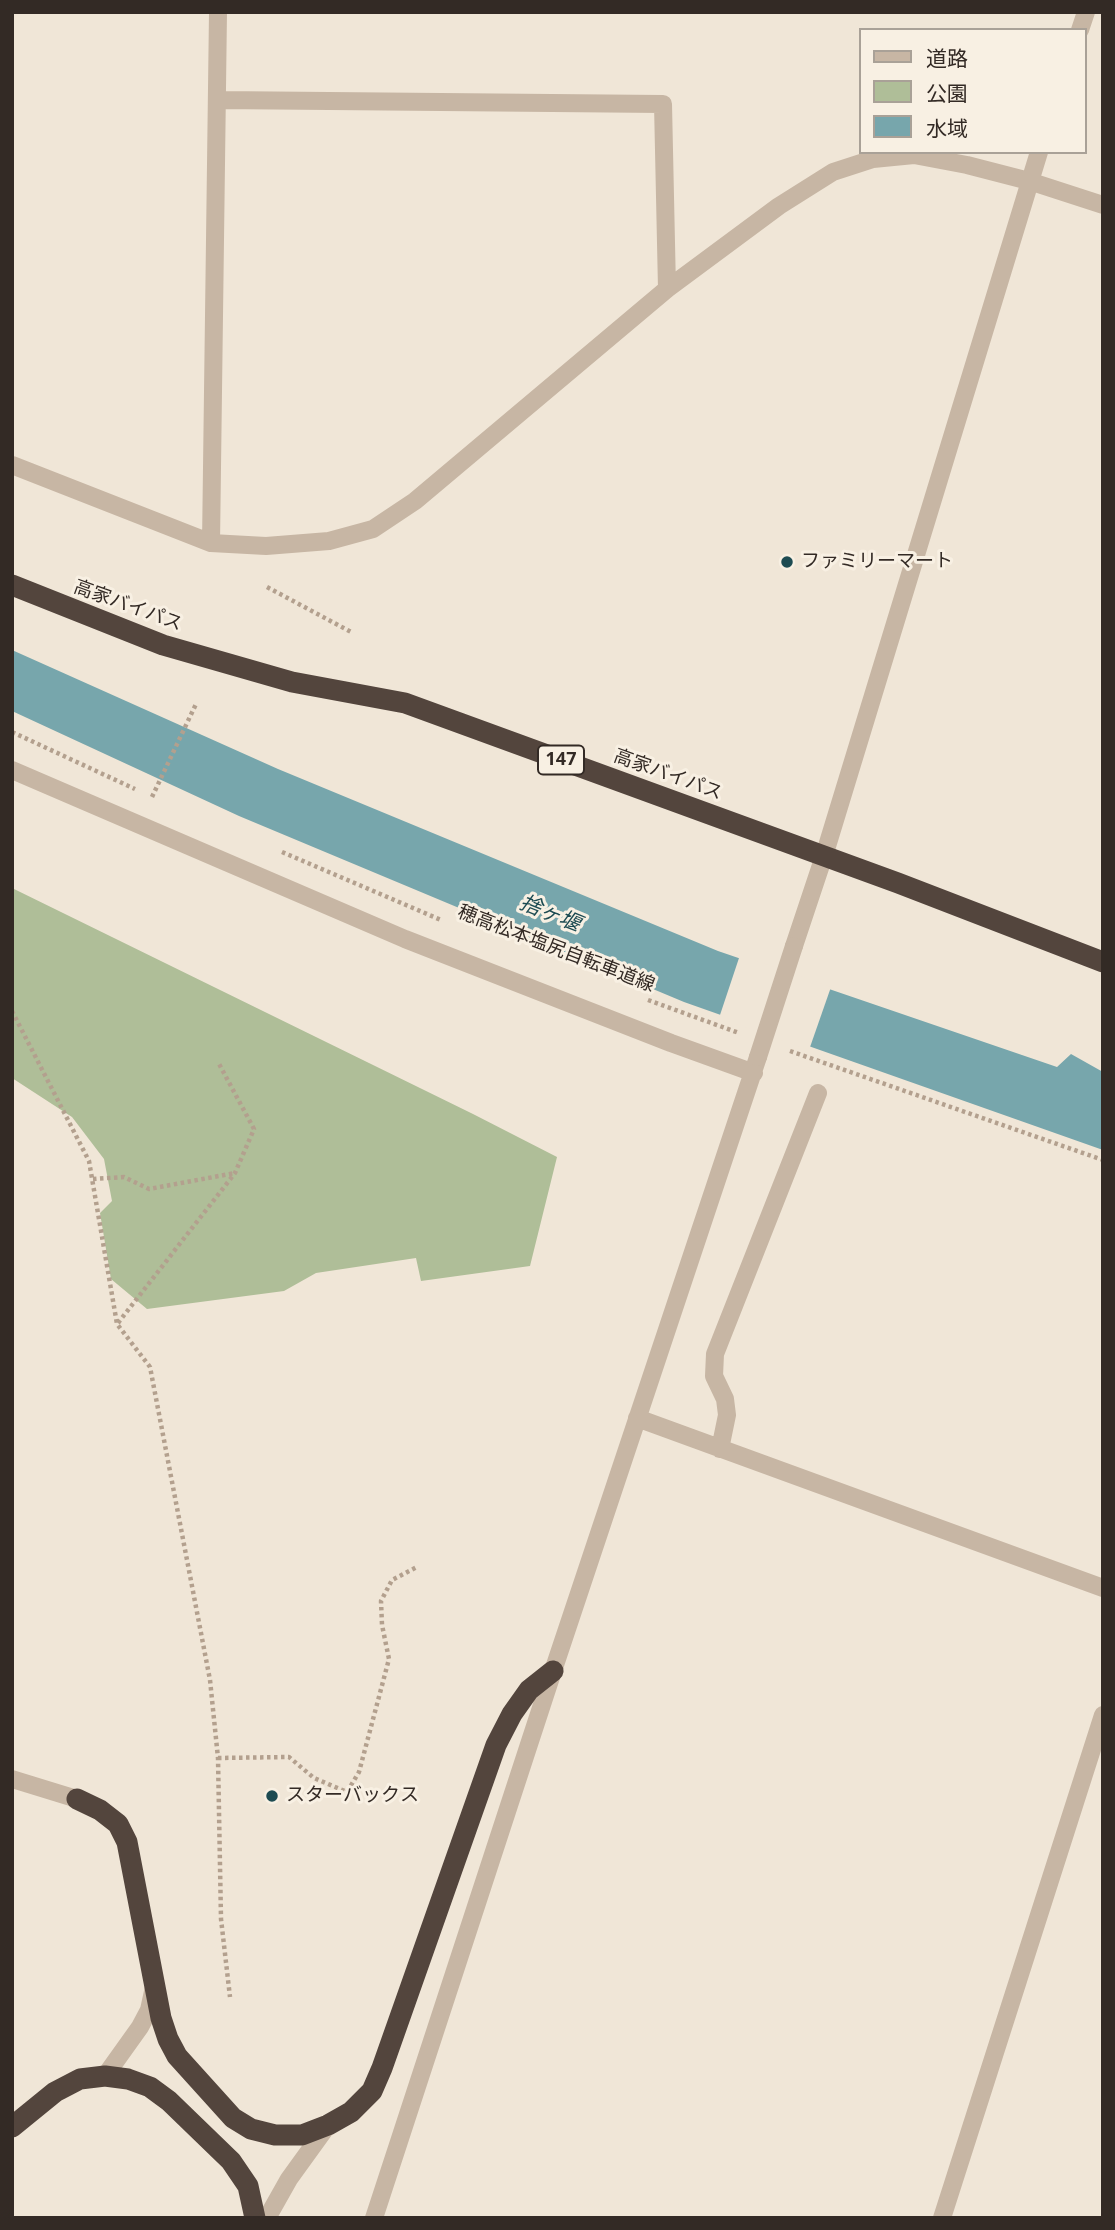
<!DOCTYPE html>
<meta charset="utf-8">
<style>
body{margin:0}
#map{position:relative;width:1115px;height:2230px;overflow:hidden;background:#f0e6d7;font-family:"Open Sans","Noto Sans JP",sans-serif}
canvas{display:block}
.frame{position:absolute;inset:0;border:14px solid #332a25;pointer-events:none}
.legend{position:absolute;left:859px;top:28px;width:228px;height:126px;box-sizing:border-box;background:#f8f0e3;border:2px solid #a9a197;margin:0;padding:9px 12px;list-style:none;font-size:21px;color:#332a25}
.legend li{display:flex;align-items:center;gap:14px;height:35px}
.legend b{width:35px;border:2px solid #a9a197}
</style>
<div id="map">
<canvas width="1115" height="2230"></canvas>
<div class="frame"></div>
<ul class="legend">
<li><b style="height:9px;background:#c7b6a4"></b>道路</li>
<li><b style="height:19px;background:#afbe98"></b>公園</li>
<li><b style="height:19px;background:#77a6ac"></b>水域</li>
</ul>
</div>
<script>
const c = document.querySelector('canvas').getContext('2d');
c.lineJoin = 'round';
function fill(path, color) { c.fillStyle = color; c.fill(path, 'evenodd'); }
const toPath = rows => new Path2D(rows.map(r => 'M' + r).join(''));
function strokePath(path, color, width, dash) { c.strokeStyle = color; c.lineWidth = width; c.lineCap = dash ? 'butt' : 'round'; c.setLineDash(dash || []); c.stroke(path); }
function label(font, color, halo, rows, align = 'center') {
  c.font = font + ' "Open Sans","Noto Sans JP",sans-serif'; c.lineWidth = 6; c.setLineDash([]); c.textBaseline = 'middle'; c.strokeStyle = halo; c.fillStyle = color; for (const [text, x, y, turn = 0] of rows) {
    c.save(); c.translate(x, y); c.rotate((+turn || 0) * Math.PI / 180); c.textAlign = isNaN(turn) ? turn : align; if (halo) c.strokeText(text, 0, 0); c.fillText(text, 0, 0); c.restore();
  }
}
const green = toPath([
 [12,888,473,1114,557,1157,530,1266,421,1281,416,1258,316,1273,284,1291,147,1309,111,1279,100,1213,112,1201,104,1159,72,1117,12,1078]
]);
const water = toPath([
 [12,650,278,769,718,951,1057,1067,1071,1054,1103,1072,1103,1150,684,1002,239,816,12,711]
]);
const pier = toPath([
 [740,955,831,987,809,1050,719,1018]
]);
const path = toPath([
 [267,587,353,633],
 [12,732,135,789],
 [152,797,196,704],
 [282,852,441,920],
 [648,1000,739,1033],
 [12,1011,89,1161,117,1324,150,1367,210,1680,218,1758,221,1919,230,1997],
 [790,1051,1103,1160],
 [93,1179,124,1177,149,1189,235,1173],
 [118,1323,235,1173,254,1129,218,1062],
 [218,1758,289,1757,314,1778,347,1792,359,1772,389,1659,382,1625,381,1601,392,1580,417,1567]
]);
const minor = toPath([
 [1080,30,1086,12],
 [218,100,663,104,667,289],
 [12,465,211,543,266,546,329,541,373,529,415,501,667,289,779,206,833,172,873,159,914,155,967,165,1029,181,1103,205],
 [211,543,218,12],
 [12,770,405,939,671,1043,754,1073],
 [794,946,824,856,1039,152],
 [637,1418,1103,1588],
 [720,1449,727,1415,725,1399,714,1376,715,1354,818,1093],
 [12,1779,77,1799],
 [105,2076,140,2027,149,2010,154,1987],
 [267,2218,289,2179,328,2125],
 [374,2218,553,1671,758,1057],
 [942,2218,1103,1715]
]);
const highway = toPath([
 [12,585,163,645,292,682,405,703,898,883,1103,962],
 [77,1799,100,1810,118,1824,127,1842,161,2018,168,2039,177,2056,233,2118,251,2129,275,2135,302,2135,328,2125,351,2112,372,2091,382,2068,496,1745,512,1714,529,1690,553,1671],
 [12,2127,55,2092,80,2079,105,2076,128,2079,150,2087,169,2101,231,2161,248,2186,255,2218]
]);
const minorBridge = toPath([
 [758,1057,794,946]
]);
const markers = [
 [787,562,7,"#1d4b52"],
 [272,1796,7,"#1d4b52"]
];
const shields = [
 [561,760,46]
];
const shieldNames = [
 ["147",561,760]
];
const poiNames = [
 ["ファミリーマート",801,562],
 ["スターバックス",286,1796]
];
const streetNames = [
 ["高家バイパス",128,606,20],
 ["高家バイパス",668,775,20],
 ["穂高松本塩尻自転車道線",556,949,21]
];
const waterNames = [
 ["捨ヶ堰",550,914,22]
];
fill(green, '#afbe98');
fill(water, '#77a6ac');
fill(pier, '#f0e6d7');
strokePath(path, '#b3a08e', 4.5, [3.5, 3.5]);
strokePath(minor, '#c7b6a4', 18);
strokePath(highway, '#53453d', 21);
strokePath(minorBridge, '#c7b6a4', 18);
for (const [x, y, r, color] of markers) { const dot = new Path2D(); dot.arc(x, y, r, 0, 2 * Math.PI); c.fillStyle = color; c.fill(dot); strokePath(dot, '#f8f0e3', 2.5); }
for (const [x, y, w] of shields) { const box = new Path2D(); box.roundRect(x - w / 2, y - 14.5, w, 29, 5); c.fillStyle = '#f8f0e3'; c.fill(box); strokePath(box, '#332a25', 2); }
label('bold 18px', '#332a25', null, shieldNames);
label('19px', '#332a25', '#f8f0e3', poiNames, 'left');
label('19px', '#332a25', '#f8f0e3', streetNames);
label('italic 21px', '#1d4b52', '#f8f0e3', waterNames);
</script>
